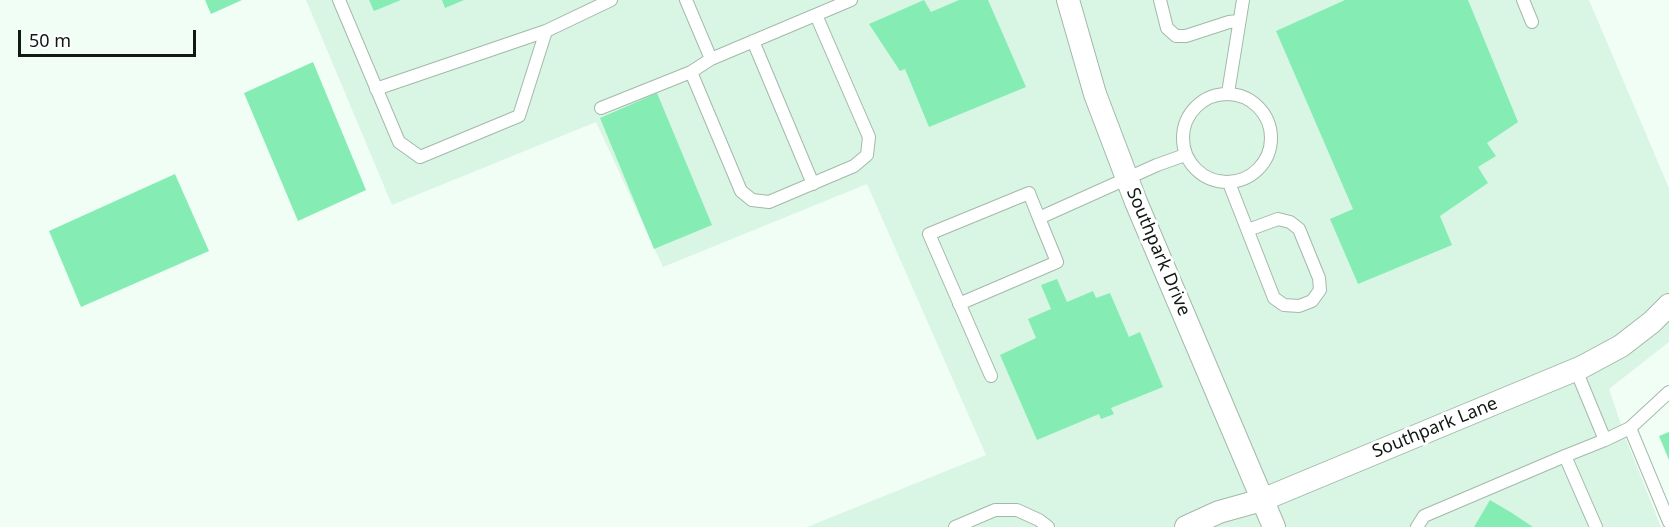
<!DOCTYPE html>
<style>
body{margin:0}
#map{position:relative;width:1669px;height:527px;overflow:hidden;background:#f1fef6;font-family:"Noto Sans",sans-serif}
canvas{display:block}
.scale{position:absolute;left:18px;top:30px;width:178px;height:27px;box-sizing:border-box;border:3px solid #111914;border-top:0;padding-left:8px;font-size:18px;line-height:21px;white-space:nowrap;color:#111914;-webkit-text-stroke:4px #fff;paint-order:stroke}
</style>
<div id="map">
<canvas width="1669" height="527"></canvas>
<div class="scale">50 m</div>
</div>
<script>
const c = document.querySelector('canvas').getContext('2d');
c.lineJoin = 'round';
function fill(path, color) { c.fillStyle = color; c.fill(path, 'evenodd'); }
const toPath = rows => new Path2D(rows.map(r => 'M' + r).join(''));
function strokePath(path, color, width, dash) { c.strokeStyle = color; c.lineWidth = width; c.lineCap = dash ? 'butt' : 'round'; c.setLineDash(dash || []); c.stroke(path); }
function label(font, color, halo, rows, align = 'center') {
  c.font = font + ' "Noto Sans",sans-serif'; c.lineWidth = 6; c.setLineDash([]); c.textBaseline = 'middle'; c.strokeStyle = halo; c.fillStyle = color; for (const [text, x, y, turn = 0] of rows) {
    c.save(); c.translate(x, y); c.rotate((+turn || 0) * Math.PI / 180); c.textAlign = isNaN(turn) ? turn : align; if (halo) c.strokeText(text, 0, 0); c.fillText(text, 0, 0); c.restore();
  }
}
const built = toPath([
 [306,0,1589,0,1669,188,1669,342,1609,389,1626,439,1661,527,807,527,986,455,867,184,663,267,596,122,392,205]
]);
const building = toPath([
 [205,0,242,0,211,14],
 [369,0,401,0,374,11],
 [442,0,464,0,445,8],
 [924,0,931,12,959,0,988,0,1026,87,929,127,905,69,900,71,869,24],
 [1345,0,1468,0,1518,122,1487,143,1496,156,1478,167,1488,183,1440,216,1452,245,1358,284,1330,219,1353,209,1276,31],
 [313,62,366,190,298,221,244,93],
 [657,93,712,225,654,249,600,118],
 [175,174,209,251,81,307,49,231],
 [1057,279,1067,302,1093,291,1096,298,1110,293,1129,337,1140,332,1163,387,1111,408,1114,414,1101,419,1099,414,1037,440,1000,355,1036,338,1028,319,1051,309,1041,285],
 [1669,432,1669,460,1659,436],
 [1490,500,1512,513,1533,527,1474,527]
]);
const service = toPath([
 [339,0,399,142,420,157,519,116,546,31,611,0],
 [686,0,711,59,851,0],
 [1160,0,1167,28,1176,36,1186,36,1229,22,1238,21],
 [1523,0,1532,22],
 [753,41,813,184],
 [711,59,691,72,741,191,752,200,769,202,854,166,867,155,869,137,816,15],
 [376,89,546,31],
 [1228,93,1243,0],
 '1183 138a44 44 0 1 1 88 0a44 44 0 1 1-88 0Z',
 [601,108,691,72],
 [1229,183,1274,298,1284,305,1299,306,1312,301,1320,290,1319,278,1299,229,1290,222,1278,219,1248,230],
 [959,304,1057,262,1039,218],
 [991,376,929,234,1029,193,1039,218,1157,165,1185,155],
 [1630,428,1669,522],
 [1605,440,1630,428,1669,392],
 [1565,456,1605,440,1576,370],
 [955,527,995,510,1017,510,1039,520,1048,527],
 [1417,527,1424,516,1565,456,1596,527]
]);
const minor = toPath([
 [1068,0,1095,94,1136,202,1274,527],
 [1186,527,1219,512,1262,500,1582,367,1621,346,1652,322,1669,305]
]);
const streetNames = [
 ["Southpark Drive",1158,252,67],
 ["Southpark Lane",1435,428,-22]
];
fill(built, '#d9f6e4');
fill(building, '#85edb4');
strokePath(service, '#a3b8ab', 14);
strokePath(minor, '#a3b8ab', 24);
strokePath(service, '#fff', 12);
strokePath(minor, '#fff', 22);
label('18px', '#111914', '#fff', streetNames);
</script>
